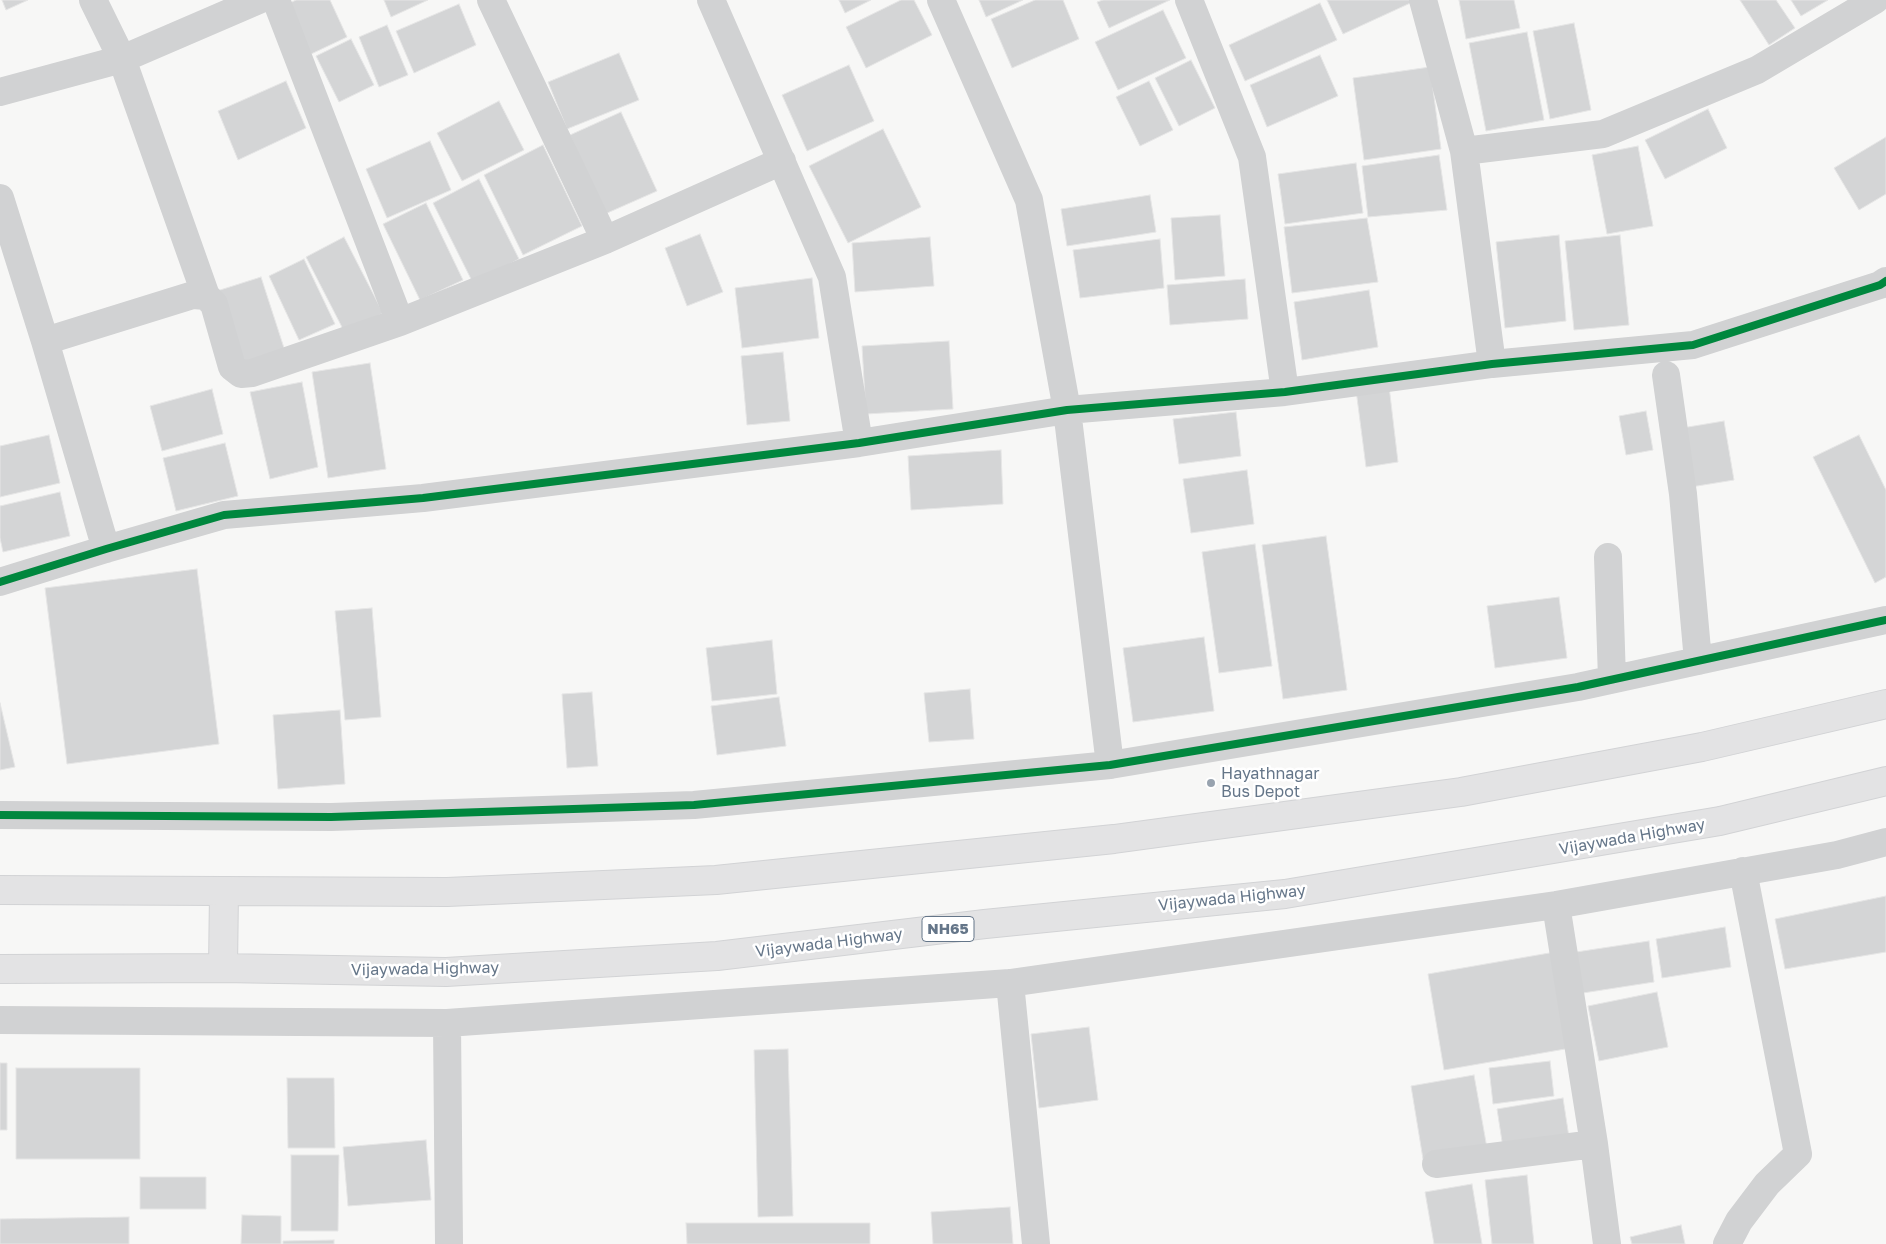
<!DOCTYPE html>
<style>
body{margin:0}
canvas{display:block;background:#f7f7f6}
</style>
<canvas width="1886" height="1244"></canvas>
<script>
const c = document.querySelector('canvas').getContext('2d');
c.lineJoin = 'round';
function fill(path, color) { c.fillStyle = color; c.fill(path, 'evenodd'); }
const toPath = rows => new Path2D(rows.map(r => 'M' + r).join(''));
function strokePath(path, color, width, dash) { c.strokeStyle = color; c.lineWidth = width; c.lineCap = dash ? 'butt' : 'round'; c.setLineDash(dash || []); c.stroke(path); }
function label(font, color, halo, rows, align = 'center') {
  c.font = font + ' "Golos Text",sans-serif'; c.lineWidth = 5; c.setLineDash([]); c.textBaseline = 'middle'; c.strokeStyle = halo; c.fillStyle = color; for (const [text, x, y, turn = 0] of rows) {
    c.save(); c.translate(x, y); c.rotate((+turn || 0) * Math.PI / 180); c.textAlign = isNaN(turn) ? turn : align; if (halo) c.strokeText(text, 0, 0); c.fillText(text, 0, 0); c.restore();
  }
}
const building = toPath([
 [2,0,28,0,6,10,2,0],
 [296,0,330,0,347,37,309,55,286,5,296,0],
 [384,0,428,0,391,17,384,0],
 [839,0,871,0,845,13,839,0],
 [901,0,914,0,932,35,866,68,846,27,901,0],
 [979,0,1023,0,986,17,979,0],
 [1035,0,1063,0,1079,39,1012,68,991,19,1035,0],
 [1103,0,1170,0,1109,28,1097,2,1103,0],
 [1327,0,1417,0,1343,34,1327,0],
 [1459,0,1514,0,1520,28,1466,39,1459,0],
 [1740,0,1776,0,1795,28,1769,45,1740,0],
 [1791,0,1828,0,1801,16,1791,0],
 [1320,3,1337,40,1245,81,1229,45,1320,3],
 [459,4,476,45,414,73,396,31,459,4],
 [1163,10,1186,58,1118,90,1095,42,1163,10],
 [1574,23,1591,110,1550,119,1533,31,1574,23],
 [387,25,408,75,379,87,359,37,387,25],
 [1527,32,1544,120,1486,131,1469,43,1527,32],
 [351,39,374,85,339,102,316,56,351,39],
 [619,53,639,100,567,129,548,82,619,53],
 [1320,55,1338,96,1267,127,1250,85,1320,55],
 [1191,60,1215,108,1179,126,1155,78,1191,60],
 [849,65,874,121,807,151,782,95,849,65],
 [1430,67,1441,149,1364,160,1353,78,1430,67],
 [286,81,306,128,238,160,218,111,286,81],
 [1149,81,1173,130,1140,146,1116,97,1149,81],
 [499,101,524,150,462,181,437,133,499,101],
 [1708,109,1727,148,1665,179,1645,140,1708,109],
 [621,112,657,191,605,214,570,135,621,112],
 [883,129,921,207,848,243,809,166,883,129],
 [1886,137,1886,194,1859,210,1834,168,1886,137],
 [430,141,451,190,387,218,366,169,430,141],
 [543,145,582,226,523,255,484,175,543,145],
 [1638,146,1653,226,1607,234,1592,155,1638,146],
 [1439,155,1447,210,1368,217,1362,166,1439,155],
 [1356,163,1363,213,1285,224,1278,174,1356,163],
 [479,179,519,259,473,283,433,203,479,179],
 [1150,195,1156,232,1067,246,1061,209,1150,195],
 [426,203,463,280,420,300,383,224,426,203],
 [1220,215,1225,276,1175,280,1171,218,1220,215],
 [1367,218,1378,282,1292,293,1284,227,1367,218],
 [700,234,723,292,687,306,665,248,700,234],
 [1559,235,1566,321,1505,328,1496,242,1559,235],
 [1620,235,1629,325,1574,330,1565,241,1620,235],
 [344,237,383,313,345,333,306,257,344,237],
 [930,237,934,286,855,292,852,243,930,237],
 [1160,239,1164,288,1080,298,1073,250,1160,239],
 [304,259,335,324,299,340,269,276,304,259],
 [261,277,285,351,241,366,217,291,261,277],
 [812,278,819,338,742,348,735,288,812,278],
 [1245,279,1248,319,1170,325,1167,285,1245,279],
 [1369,290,1378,347,1302,360,1294,302,1369,290],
 [949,341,953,409,866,414,862,346,949,341],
 [783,352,790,421,747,425,741,356,783,352],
 [370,363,386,469,328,478,312,372,370,363],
 [302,382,318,467,270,479,250,392,302,382],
 [1389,386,1398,462,1366,467,1356,390,1389,386],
 [212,389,223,434,162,451,150,406,212,389],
 [1646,411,1653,450,1626,455,1619,416,1646,411],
 [1236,412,1241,456,1179,464,1173,419,1236,412],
 [1724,421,1734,480,1691,487,1682,428,1724,421],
 [49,435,60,483,0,497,0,446,49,435],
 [1859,435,1886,490,1886,577,1875,583,1813,457,1859,435],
 [225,443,238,496,176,511,163,458,225,443],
 [1001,450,1003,504,911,510,908,456,1001,450],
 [1247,470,1254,524,1191,533,1183,479,1247,470],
 [60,492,70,536,3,552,0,538,0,506,60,492],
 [1326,536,1347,690,1283,699,1262,545,1326,536],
 [1255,544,1272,666,1219,673,1202,552,1255,544],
 [197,569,219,744,67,764,45,588,197,569],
 [1559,597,1567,658,1495,668,1487,606,1559,597],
 [372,608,381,717,345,720,335,611,372,608],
 [1204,637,1214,711,1133,722,1123,648,1204,637],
 [772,640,777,694,712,701,706,648,772,640],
 [970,689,974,739,929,742,924,693,970,689],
 [592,692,598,766,567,768,562,694,592,692],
 [779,697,786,746,717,755,711,706,779,697],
 [0,703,15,767,0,770,0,703],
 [340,710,345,784,278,789,273,715,340,710],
 [1886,896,1886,952,1785,969,1775,919,1886,896],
 [1725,927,1731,967,1662,978,1656,939,1725,927],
 [1649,941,1654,982,1583,993,1576,952,1649,941],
 [1555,952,1571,1048,1444,1070,1428,974,1555,952],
 [1657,992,1668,1047,1599,1061,1588,1006,1657,992],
 [1089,1027,1098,1100,1039,1108,1031,1034,1089,1027],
 [788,1049,793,1216,758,1217,754,1050,788,1049],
 [1550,1061,1554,1096,1493,1104,1489,1068,1550,1061],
 [0,1063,7,1063,7,1130,0,1130,0,1063],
 [16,1068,140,1068,140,1159,16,1159,16,1068],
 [1474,1075,1487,1148,1423,1159,1411,1086,1474,1075],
 [287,1078,334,1078,335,1148,288,1148,287,1078],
 [1563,1098,1569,1137,1503,1148,1497,1109,1563,1098],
 [426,1140,431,1200,348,1206,343,1147,426,1140],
 [291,1155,339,1155,338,1231,291,1231,291,1155],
 [1527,1175,1534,1244,1492,1244,1485,1180,1527,1175],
 [140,1177,206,1177,206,1209,140,1209,140,1177],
 [1472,1184,1482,1244,1434,1244,1425,1192,1472,1184],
 [1010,1207,1013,1244,933,1244,931,1212,1010,1207],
 [242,1215,281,1216,281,1244,241,1244,242,1215],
 [129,1217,129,1244,0,1244,0,1219,129,1217],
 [686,1223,870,1223,870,1244,687,1244,686,1223],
 [1681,1225,1685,1244,1632,1244,1630,1237,1681,1225],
 [334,1240,334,1244,283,1244,283,1241,334,1240]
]);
const minor = toPath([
 [93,0,122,59,206,296],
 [276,0,400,322],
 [491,0,605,240],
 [711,0,832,277,859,443],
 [941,0,1029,200,1067,410,1110,765],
 [1189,0,1252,157,1285,392],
 [1423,0,1464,151,1492,364],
 [0,92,122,59,259,0],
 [1464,151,1603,134,1757,70,1875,0],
 [0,198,45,341,106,549],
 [45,341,193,295,206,296,214,304,232,367,241,374,252,373,400,322,605,240,782,161],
 [1666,375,1683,494,1698,661],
 [1608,557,1612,679],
 [0,582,106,549,224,515,423,498,859,443,1067,410,1285,392,1492,364,1693,345,1880,285,1886,281],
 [0,815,331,817,694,805,1110,765,1578,687,1886,620],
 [1556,905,1594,1144,1607,1244],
 [1010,983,1036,1244],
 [0,1020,447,1023,1010,983,1556,905,1837,855,1886,842],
 [447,1023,449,1244],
 [1436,1164,1594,1144],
 [1727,1244,1739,1221,1767,1184,1798,1154,1743,871]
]);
const highway = toPath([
 [0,890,447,892,716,880,1114,839,1461,792,1702,747,1886,704],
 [223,968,224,892],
 [0,969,223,968,446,972,717,956,985,924,1285,894,1720,821,1886,781]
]);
const cycleway = toPath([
 [0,582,106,549,224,515,423,498,859,443,1067,410,1285,392,1492,364,1693,345,1880,285,1886,281],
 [0,815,331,817,694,805,1110,765,1578,687,1886,620]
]);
const markers = [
 [1211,783,5,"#98a3af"]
];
const shields = [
 [948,929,52]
];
const shieldNames = [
 ["NH65",948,929]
];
const poiNames = [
 ["Hayathnagar",1221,774],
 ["Bus Depot",1221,792]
];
const streetNames = [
 ["Vijaywada Highway",1632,837,-10],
 ["Vijaywada Highway",1232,898,-6],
 ["Vijaywada Highway",829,943,-7],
 ["Vijaywada Highway",425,969,-1]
];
fill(building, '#d4d5d6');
strokePath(building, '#e6e6e6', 1);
strokePath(highway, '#d2d3d5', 30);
strokePath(minor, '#d1d2d3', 28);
strokePath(highway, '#e3e3e4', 28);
strokePath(cycleway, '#00873e', 8);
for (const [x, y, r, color] of markers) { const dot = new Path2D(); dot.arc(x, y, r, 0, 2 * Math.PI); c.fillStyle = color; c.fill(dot); strokePath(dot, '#fff', 2); }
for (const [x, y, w] of shields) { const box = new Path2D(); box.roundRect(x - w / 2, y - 12.5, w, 25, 4); c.fillStyle = '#fff'; c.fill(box); strokePath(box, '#657689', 1); }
label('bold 15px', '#657689', null, shieldNames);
label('16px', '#657689', '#fff', poiNames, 'left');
label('16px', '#657689', '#fff', streetNames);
</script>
